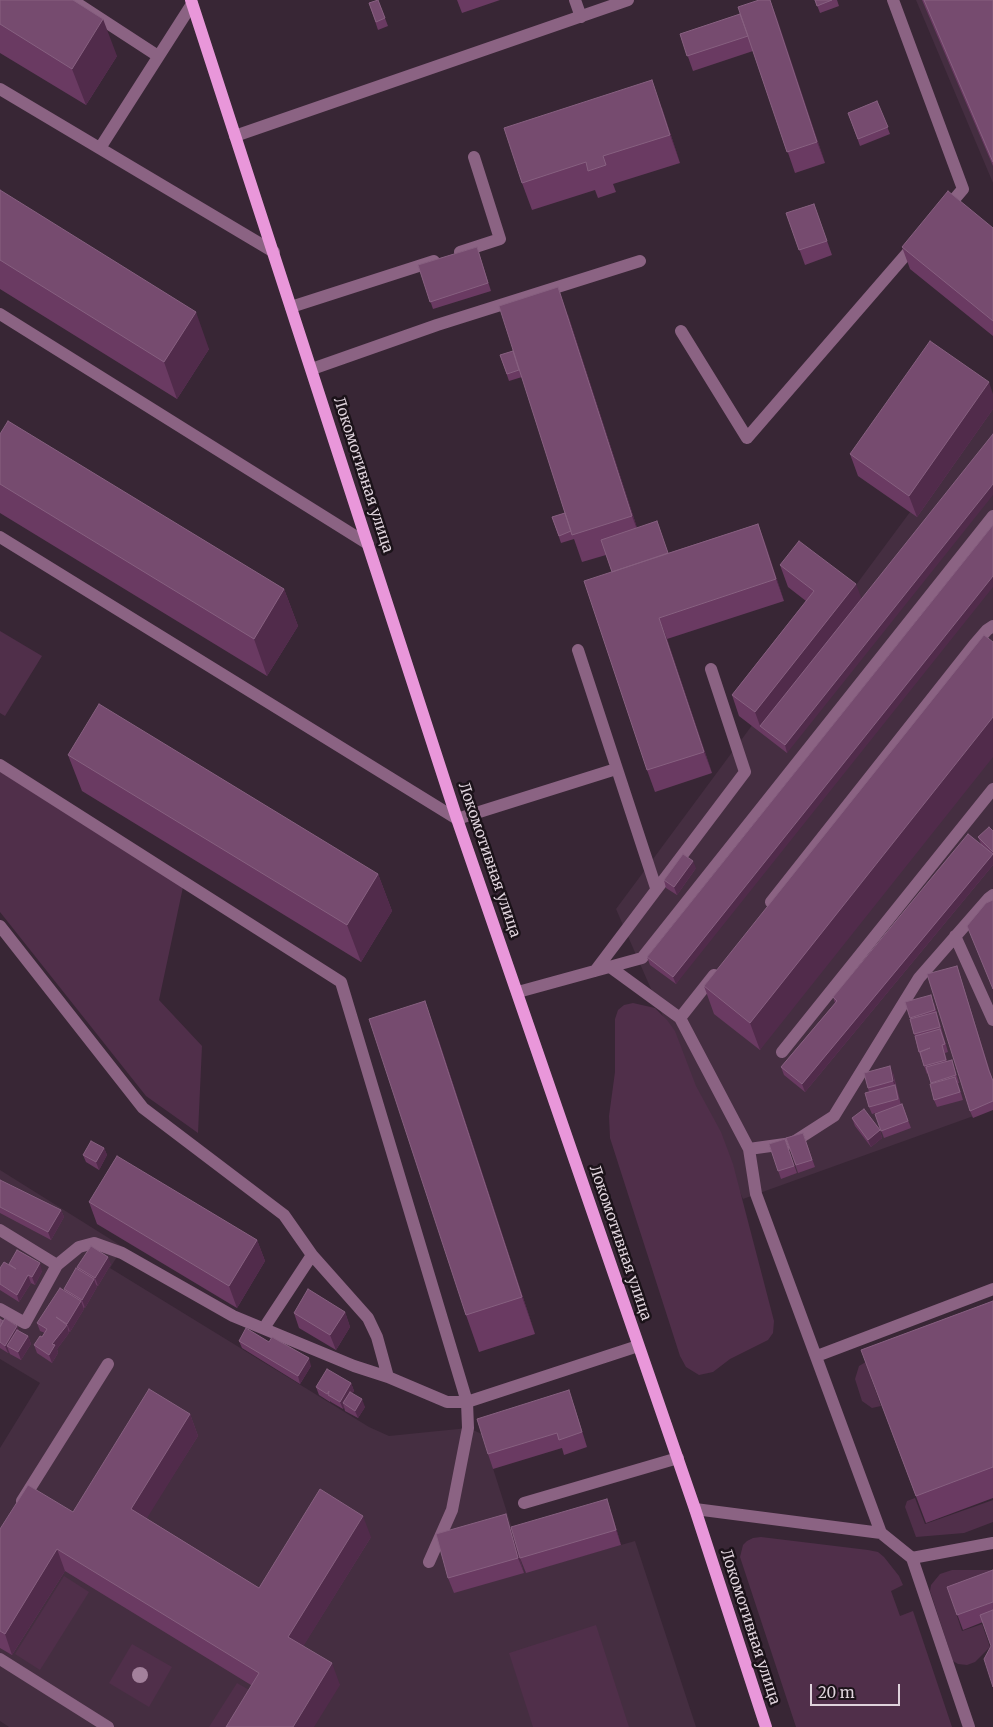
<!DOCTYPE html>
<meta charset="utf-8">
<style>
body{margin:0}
#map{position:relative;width:993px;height:1727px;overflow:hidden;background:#382635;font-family:Merriweather,serif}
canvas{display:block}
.scale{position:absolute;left:810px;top:1684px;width:90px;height:22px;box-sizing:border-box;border:2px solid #dfd3dc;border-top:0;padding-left:6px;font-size:15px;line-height:18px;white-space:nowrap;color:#dfd3dc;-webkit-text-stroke:4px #1b1219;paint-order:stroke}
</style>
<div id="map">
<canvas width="993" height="1727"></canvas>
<div class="scale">20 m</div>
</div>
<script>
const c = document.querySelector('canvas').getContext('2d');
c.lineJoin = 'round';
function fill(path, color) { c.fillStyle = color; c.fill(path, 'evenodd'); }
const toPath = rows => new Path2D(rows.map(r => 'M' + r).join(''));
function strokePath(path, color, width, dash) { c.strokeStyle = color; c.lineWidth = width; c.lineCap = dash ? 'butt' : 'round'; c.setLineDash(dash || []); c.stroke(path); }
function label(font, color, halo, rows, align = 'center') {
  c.font = font + ' Merriweather,serif'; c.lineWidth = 5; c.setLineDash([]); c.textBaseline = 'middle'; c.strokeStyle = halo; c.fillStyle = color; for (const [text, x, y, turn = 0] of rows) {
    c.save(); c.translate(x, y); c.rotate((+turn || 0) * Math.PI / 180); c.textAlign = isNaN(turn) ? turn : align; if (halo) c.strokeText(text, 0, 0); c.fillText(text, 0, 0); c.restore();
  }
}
const built = toPath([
 [916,0,993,0,993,183],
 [993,400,993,1109,743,1199,616,909],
 [0,1170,123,1247,110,1268,369,1427,389,1436,468,1428,482,1434,526,1572,635,1541,696,1727,9,1727,0,1721,0,1448,40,1383,0,1359]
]);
const green = toPath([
 [0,631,42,656,5,716,0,713],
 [0,771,183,887,159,1000,202,1046,198,1133,146,1096,0,912],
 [633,1003,655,1008,667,1020,675,1031,696,1086,721,1132,733,1164,774,1321,773,1333,768,1340,730,1359,713,1372,699,1375,686,1367,680,1356,610,1138,609,1116,615,1072,615,1019,618,1010,624,1005],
 [871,1359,878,1375,871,1378,881,1406,872,1408,862,1401,855,1379,859,1366],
 [915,1498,925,1524,993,1500,993,1522,964,1533,916,1537,905,1507,907,1501],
 [761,1537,868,1550,878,1552,884,1557,899,1576,903,1585,891,1591,900,1616,913,1611,952,1727,796,1727,740,1557,743,1545,747,1541,753,1538],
 [952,1570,993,1570,993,1586,952,1601,962,1631,982,1624,990,1647,975,1662,967,1665,958,1664,953,1661,930,1591,931,1585,940,1574],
 [64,1576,89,1592,40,1670,15,1654],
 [596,1625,629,1727,533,1727,509,1653],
 [132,1644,172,1667,149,1707,109,1683],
 [237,1683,263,1698,244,1727,209,1727]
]);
const minor = toPath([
 [72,0,158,56],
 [575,0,581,17],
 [893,0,963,189,946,209],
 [0,89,274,252],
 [235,136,628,0],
 [100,148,192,4],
 [460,252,500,239,474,157],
 [291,307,434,261],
 [0,314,368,544],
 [681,331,747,438,916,243],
 [312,369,437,325,640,261],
 [0,537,457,819,616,769],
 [578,650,656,888],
 [0,765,341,982,467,1402,638,1346],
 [771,902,974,645,987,630,993,626],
 [0,926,143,1108,284,1215,312,1255,368,1318,377,1337,388,1377],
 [955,936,993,1020],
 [610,967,680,1018,749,1149,756,1194,881,1533],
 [595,971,745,772,711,669],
 [518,992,642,958,993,516],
 [680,1018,714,975],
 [782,1052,993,789],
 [749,1149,792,1143,834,1116,919,978,989,898,993,895],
 [0,1230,57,1265,25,1323,0,1309],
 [57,1265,79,1247,94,1243,122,1253,233,1316,354,1366,388,1377,447,1402,467,1402,468,1428,452,1510,429,1562],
 [264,1328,312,1255],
 [817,1356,993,1289],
 [22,1501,108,1364],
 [524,1503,678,1458],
 [695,1509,881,1533,912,1558,969,1727],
 [912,1558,993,1543],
 [0,1659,108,1727]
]);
const major = toPath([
 [191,0,457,819,695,1509,766,1727]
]);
const trees = [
 [140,1675]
];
const wall = toPath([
 [0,0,117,56,86,105,0,53],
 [378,0,388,26,378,30,369,3],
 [457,0,500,0,462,13],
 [770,0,825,163,795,173,753,51,693,71,680,34,740,14],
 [815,0,837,0,839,6,820,13],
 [922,0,993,0,993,166],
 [877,101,890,134,860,146,848,113],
 [662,108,680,163,613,184,616,192,598,198,595,190,532,210,522,183],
 [0,190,209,349,177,399,0,289],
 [814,204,832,255,805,265,786,213],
 [993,228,993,336,910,269,902,247],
 [477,247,491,291,433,309,418,265],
 [568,315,637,528,657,521,668,553,758,524,784,601,667,639,712,773,655,792,647,770,612,572,606,555,582,562,574,539,561,543,552,517,565,513,522,377,509,381,500,355,513,351],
 [993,394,993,409,917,517,858,476,850,454],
 [0,434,284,589,298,626,267,676,0,513],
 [993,525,676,984,650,965,647,957],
 [780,565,862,599,787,753,739,716,732,695,806,601,788,587],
 [993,642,760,1050,714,1014,704,986],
 [68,755,378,874,392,911,361,962,82,791],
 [993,831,993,865,805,1092,784,1075,781,1067,835,1003,833,997,981,844,978,837],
 [696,868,677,895,666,888,664,880],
 [957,966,993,1081,993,1110,973,1118,970,1111],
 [934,1003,948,1052,945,1053,947,1061,952,1060,959,1083,958,1083,963,1100,937,1107,934,1100,931,1084,928,1073,927,1074,919,1052,910,1018],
 [438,1038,535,1334,479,1352,466,1315],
 [893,1073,901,1105,902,1104,911,1128,884,1138,875,1114,880,1112,872,1114,869,1107,869,1092,868,1088],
 [852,1118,880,1130,882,1138,871,1147,855,1126],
 [803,1133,815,1167,798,1173,786,1138],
 [785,1139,797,1173,781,1179,769,1144],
 [104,1148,107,1155,99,1170,86,1162,83,1155],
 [0,1180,61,1210,64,1217,51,1240,0,1213,0,1214],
 [89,1202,257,1240,265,1261,237,1308,97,1224],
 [9,1264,42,1271,35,1285,31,1283,19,1302,0,1290,0,1268,10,1265],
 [111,1264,98,1286,96,1285,97,1287,85,1308,84,1307,84,1309,70,1332,69,1331,69,1333,57,1349,58,1353,52,1363,37,1353,34,1345,42,1337,45,1333,40,1331,37,1323,65,1291,64,1289,78,1270,77,1267],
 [993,1301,993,1498,926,1523,861,1350],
 [345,1312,350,1327,336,1350,299,1328,294,1313],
 [0,1319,3,1321,3,1322,17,1326,19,1331,28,1336,31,1344,21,1360,10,1354,9,1352,8,1353,0,1348],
 [239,1341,269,1342,311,1366,300,1384,242,1348],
 [351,1383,354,1391,352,1393,365,1407,358,1418,345,1411,344,1407,343,1409,331,1402,331,1401,330,1402,319,1395,316,1387],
 [574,1405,587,1447,564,1455,562,1448,493,1469,488,1454],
 [190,1414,198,1436,146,1518,259,1588,371,1537,303,1646,340,1685,251,1685,65,1571,12,1655,0,1648,0,1529,73,1512],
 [612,1514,621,1545,526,1573,520,1558],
 [511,1529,524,1573,454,1593,448,1578],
 [993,1570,993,1687,991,1646,983,1622,963,1630,947,1587]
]);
const shadedWall = toPath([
 [770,0,777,18,825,163,817,142],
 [103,19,117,56,86,105,72,69],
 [652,80,662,108,680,163,670,135],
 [558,287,568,315,642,543,632,516],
 [196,312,209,349,177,399,164,362],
 [989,382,993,394,993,409,917,517,909,496],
 [993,484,993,495,787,753,785,745],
 [758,524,766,545,784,601,776,579],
 [993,576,993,587,676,984,673,977],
 [856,584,864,605,760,726,763,734,755,712],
 [284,589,298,626,267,676,254,639],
 [659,618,667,639,712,773,704,752],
 [993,717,993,757,760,1050,750,1023],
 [993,854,993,865,805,1092,802,1084],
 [693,861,696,868,677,895,674,887],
 [378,874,392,911,361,962,347,925],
 [425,1001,438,1038,535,1334,522,1297],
 [890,1066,893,1073,896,1089,893,1081],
 [880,1130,882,1138,871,1147,868,1140],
 [104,1148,107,1155,99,1170,96,1162],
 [61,1210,64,1217,51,1240,48,1232],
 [257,1240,265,1261,237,1308,229,1286],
 [108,1257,111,1264,98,1286,95,1278],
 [40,1263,42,1271,35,1285,32,1277],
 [28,1275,31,1283,19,1302,17,1295],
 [94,1279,97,1287,85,1308,82,1300],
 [81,1301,84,1309,70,1332,67,1324],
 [345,1312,350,1327,336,1350,330,1335],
 [67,1325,69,1333,57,1349,58,1353,52,1363,49,1355,52,1344],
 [17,1326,20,1334,7,1346,9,1352,8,1353,5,1346],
 [28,1336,31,1344,21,1360,18,1352],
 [309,1358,311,1366,300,1384,298,1376],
 [351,1383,354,1391,345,1405,343,1403,344,1407,343,1409,340,1402],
 [362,1399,365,1407,358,1418,355,1411],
 [190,1414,198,1436,139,1531,131,1509],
 [607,1499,612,1514,621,1545,616,1530],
 [506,1514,511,1529,524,1573,518,1558],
 [363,1516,371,1537,296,1658,288,1637],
 [57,1549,65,1571,12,1655,5,1634],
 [332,1663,340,1685,314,1727,293,1727]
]);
const building = toPath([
 [0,0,73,0,103,19,72,69,0,24,0,0],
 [378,0,385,18,376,22,369,3,378,0],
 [759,0,770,0,817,142,787,152,738,7,759,0],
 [815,0,832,0,817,6,815,0],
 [924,0,993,0,993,162,924,0],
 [740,14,748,36,687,56,680,34,740,14],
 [652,80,670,135,603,156,606,165,588,171,586,162,522,183,504,128,652,80],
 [877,101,888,127,858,139,848,113,877,101],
 [0,190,196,312,164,362,0,260,0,190],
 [948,191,993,228,993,321,902,247,948,191],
 [814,204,827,241,799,250,786,213,814,204],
 [477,247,488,283,430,302,418,265,477,247],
 [558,287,632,516,572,535,499,306,558,287],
 [930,341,989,382,909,496,850,454,930,341],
 [513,351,519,370,507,374,500,355,513,351],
 [8,421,284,589,254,639,0,484,0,434,8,421],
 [993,434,993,484,785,745,760,726,993,434],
 [565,513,571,531,559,536,552,517,565,513],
 [657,521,668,553,612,572,601,540,657,521],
 [758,524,776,579,659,618,704,752,647,770,584,581,758,524],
 [993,525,993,576,673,977,647,957,993,525],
 [799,541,856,584,755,712,732,695,814,591,780,565,799,541],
 [984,635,993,642,993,717,750,1023,704,986,984,635],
 [99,704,378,874,347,925,68,755,99,704],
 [989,827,993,831,993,852,978,837,989,827],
 [968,834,993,854,802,1084,781,1067,837,1001,833,997,968,834],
 [683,854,693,861,674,887,664,880,683,854],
 [993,900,993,989,967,926,986,903,993,900],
 [957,966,989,1071,993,1081,993,1101,970,1111,927,974,957,966],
 [931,995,935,1010,910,1018,905,1002,931,995],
 [425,1001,522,1297,466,1315,369,1019,425,1001],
 [936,1012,940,1027,914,1034,910,1019,936,1012],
 [940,1029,945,1044,942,1045,946,1060,924,1066,920,1052,930,1048,919,1052,915,1036,940,1029],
 [952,1060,956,1075,931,1083,926,1067,952,1060],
 [890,1066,893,1081,868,1088,864,1073,890,1066],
 [955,1077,960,1092,934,1100,930,1084,955,1077],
 [895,1085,898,1099,869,1107,865,1093,895,1085],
 [902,1104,908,1121,881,1131,875,1114,902,1104],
 [864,1109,880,1130,868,1140,852,1118,864,1109],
 [803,1133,812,1160,796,1165,786,1138,803,1133],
 [785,1139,794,1166,778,1171,769,1144,785,1139],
 [91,1141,104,1148,96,1162,83,1155,91,1141],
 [117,1156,257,1240,229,1286,89,1202,117,1156],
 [0,1180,61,1210,48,1232,0,1207,0,1180],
 [91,1246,108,1257,95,1278,77,1267,91,1246],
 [17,1250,40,1263,32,1277,28,1275,17,1295,0,1284,0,1268,4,1262,16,1269,9,1264,17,1250],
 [76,1268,94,1279,82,1300,64,1289,76,1268],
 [60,1288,81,1301,67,1324,56,1317,67,1325,52,1344,55,1345,49,1355,34,1345,40,1336,42,1337,47,1329,37,1323,60,1288],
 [308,1289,345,1312,330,1335,294,1313,308,1289],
 [993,1301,993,1467,916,1496,861,1350,993,1301],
 [5,1318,17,1326,5,1346,0,1342,0,1327,5,1318],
 [0,1319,3,1321,0,1327,0,1319],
 [246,1328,269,1342,272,1337,309,1358,298,1376,239,1341,246,1328],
 [17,1330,28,1336,18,1352,7,1346,17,1330],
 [327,1369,351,1383,340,1402,328,1395,329,1391,327,1394,316,1387,327,1369],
 [149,1389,190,1414,131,1509,259,1588,320,1489,363,1516,288,1637,332,1663,293,1727,226,1727,259,1673,57,1549,5,1634,0,1631,0,1529,28,1485,73,1512,149,1389],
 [569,1390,582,1432,559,1440,557,1433,488,1454,477,1419,569,1390],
 [350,1392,362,1399,355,1411,343,1403,350,1392],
 [607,1499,616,1530,520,1558,511,1527,607,1499],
 [506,1514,518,1558,448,1578,436,1534,506,1514],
 [993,1570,993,1602,957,1615,947,1587,993,1570],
 [993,1610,993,1687,984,1659,991,1646,980,1615,993,1610]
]);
const streetNames = [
 ["Локомотивная улица",363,475,72],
 ["Локомотивная улица",489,860,71],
 ["Локомотивная улица",620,1243,71],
 ["Локомотивная улица",750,1627,72]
];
fill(built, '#452e41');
fill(green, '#502f4a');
strokePath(minor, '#8b6383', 12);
strokePath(major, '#e997da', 12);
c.fillStyle = '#a3819c';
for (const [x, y] of trees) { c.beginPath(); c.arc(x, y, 8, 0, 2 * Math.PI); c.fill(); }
fill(wall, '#6a3a62');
fill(shadedWall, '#512b4b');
fill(building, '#764b6f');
strokePath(building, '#876080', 1);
label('15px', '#dfd3dc', '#1b1219', streetNames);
</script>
